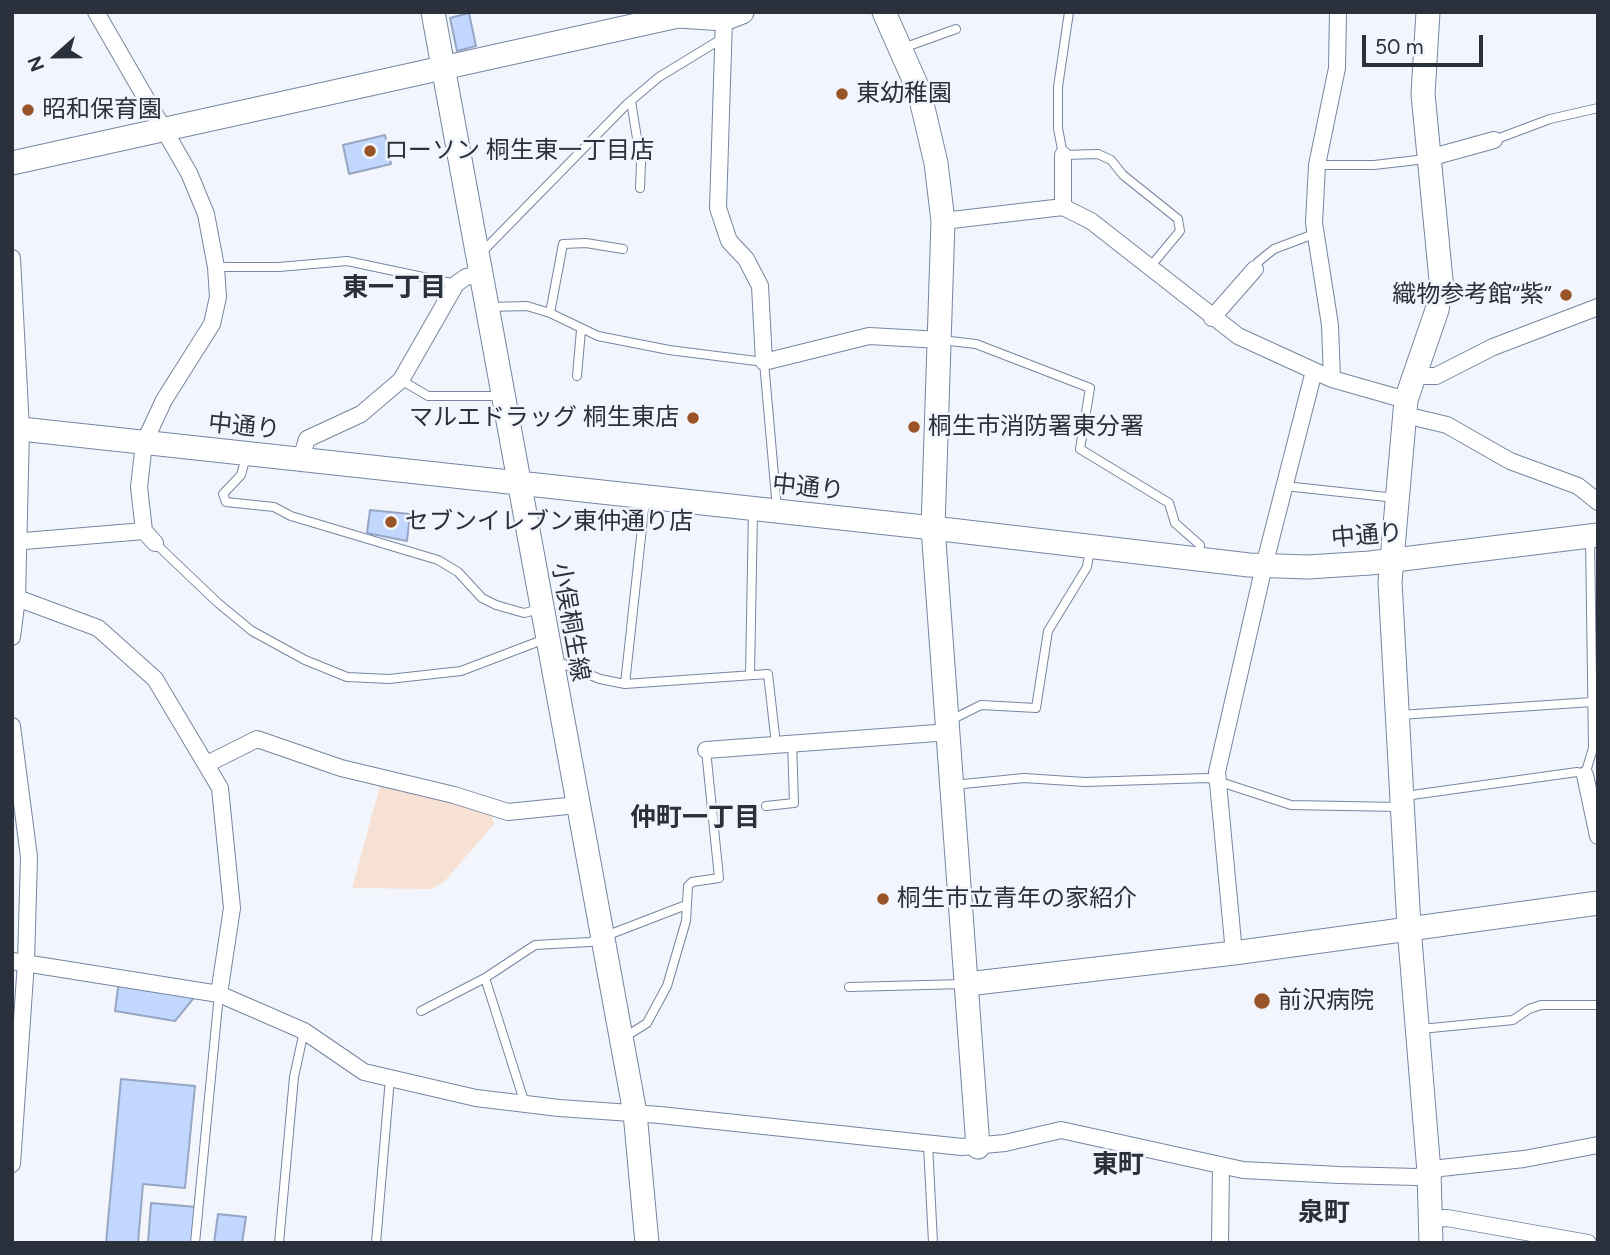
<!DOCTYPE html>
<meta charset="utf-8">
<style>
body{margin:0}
#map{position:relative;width:1610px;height:1255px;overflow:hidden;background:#f2f5fc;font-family:Figtree,sans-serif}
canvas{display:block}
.frame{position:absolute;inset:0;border:14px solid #2a313c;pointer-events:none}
.north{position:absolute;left:21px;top:21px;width:70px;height:70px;-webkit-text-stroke:5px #f2f5fc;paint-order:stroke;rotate:249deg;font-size:19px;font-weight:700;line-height:28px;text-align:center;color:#2a313c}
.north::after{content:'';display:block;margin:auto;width:24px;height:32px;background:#2a313c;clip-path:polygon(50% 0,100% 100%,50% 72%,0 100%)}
.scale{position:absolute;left:1362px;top:35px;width:121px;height:32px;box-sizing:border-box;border:4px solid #2a313c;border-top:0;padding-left:9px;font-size:21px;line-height:24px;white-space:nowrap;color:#2a313c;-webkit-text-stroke:5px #f2f5fc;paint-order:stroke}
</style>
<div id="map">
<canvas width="1610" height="1255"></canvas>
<div class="frame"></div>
<div class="north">N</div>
<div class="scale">50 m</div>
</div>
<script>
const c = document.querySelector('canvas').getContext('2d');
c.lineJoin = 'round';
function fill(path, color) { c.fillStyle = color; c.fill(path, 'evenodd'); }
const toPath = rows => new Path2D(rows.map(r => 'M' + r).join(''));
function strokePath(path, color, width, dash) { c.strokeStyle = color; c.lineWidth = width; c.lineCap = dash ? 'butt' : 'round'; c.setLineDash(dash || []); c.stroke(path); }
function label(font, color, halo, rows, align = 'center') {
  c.font = font + ' Figtree,"Noto Sans JP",sans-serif'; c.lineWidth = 5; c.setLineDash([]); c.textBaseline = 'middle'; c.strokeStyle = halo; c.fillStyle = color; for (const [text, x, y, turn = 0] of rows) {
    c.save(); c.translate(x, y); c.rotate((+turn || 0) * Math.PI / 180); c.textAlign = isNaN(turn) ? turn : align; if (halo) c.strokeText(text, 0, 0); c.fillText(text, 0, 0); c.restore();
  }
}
const green = toPath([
 [380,786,443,799,492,815,494,824,444,882,431,889,352,888]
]);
const building = toPath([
 [469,13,476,46,457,51,450,18,469,13],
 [385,135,391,164,349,174,343,145,385,135],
 [370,510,410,514,407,541,367,533,370,510],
 [119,980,197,994,175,1021,115,1011,119,980],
 [121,1079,195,1086,185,1188,143,1184,138,1243,106,1243,121,1079],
 [151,1203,196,1207,192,1243,148,1243,151,1203],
 [218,1214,246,1217,242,1243,214,1243,218,1214]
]);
const lane = toPath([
 [1069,12,1058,87,1058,128,1063,155,1098,154,1111,160,1123,175,1178,219,1180,231,1150,267],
 [903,48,956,29],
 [631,101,641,163,640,188],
 [1494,140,1550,119,1598,108],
 [1317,165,1374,165,1426,159],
 [478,251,486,248,627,104,659,77,723,38],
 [216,267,279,267,347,261,456,284],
 [1255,269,1258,262,1274,249,1314,234],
 [489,307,527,306,550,313,598,336,669,350,764,362,777,509],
 [550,313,563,244,586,243,623,249],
 [941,340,976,344,1090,388,1080,449,1169,503,1175,523,1200,545,1199,557],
 [577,376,581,330],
 [401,380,428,396,502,396],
 [246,457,241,475,223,494,226,502,274,507,291,516,438,560,458,572,482,598,496,605,524,613,540,609],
 [1285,486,1396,498],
 [155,543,218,603,252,631,305,660,347,677,389,679,461,671,545,639],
 [556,661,600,679,625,684,768,674,776,744],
 [750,675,753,510],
 [625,684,645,500],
 [1400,715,1592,702],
 [949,721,981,705,1036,708,1048,631,1087,567,1090,548],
 [953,785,1024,778,1085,782,1208,778,1291,805,1400,807],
 [1405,796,1577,772,1585,775,1593,748,1590,537],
 [766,806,794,803,792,742],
 [485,978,525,1104],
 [849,987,964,984],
 [421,1011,485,978,535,945,590,942,686,905],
 [1421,1029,1513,1020,1529,1009,1541,1005,1598,1005],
 [625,1037,647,1023,667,986,686,921,688,886,692,882,719,878,706,750],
 [928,1144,933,1243],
 [195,1243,219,994],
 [279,1243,294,1077,304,1031],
 [376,1243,390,1078]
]);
const street = toPath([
 [96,12,189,173,206,214,216,267,218,297,212,324,164,400,144,443,139,487,144,531,155,543],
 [724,19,718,208,729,241,746,259,760,286,764,362,869,336,941,340],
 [1063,155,1063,207],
 [1429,158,1494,140],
 [943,221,1063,207,1091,221,1238,336,1332,379,1406,400],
 [12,258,21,429,17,598,12,637],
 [1212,318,1255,269],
 [1412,376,1436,376,1493,347,1598,307],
 [1332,379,1330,325,1314,223,1317,165,1337,68,1338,12],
 [1405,415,1447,425,1510,461,1578,486,1598,502],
 [301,459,307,439,361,414,401,380,456,284,466,277,480,274],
 [12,542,144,531],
 [17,598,98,628,155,679,220,788,232,908,219,994],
 [12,726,29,857,26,962,12,1164],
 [706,750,950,732],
 [207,764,257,739,341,768,454,795,508,812,577,805],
 [1585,775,1598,836],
 [1234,953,1217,772,1264,566,1314,371],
 [12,961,219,994,304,1031,364,1072,476,1098,559,1108,660,1115,962,1147,1005,1143,1061,1130,1243,1170,1339,1175,1417,1177,1441,1168,1524,1159,1598,1145],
 [1430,1219,1447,1218,1588,1243],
 [1220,1243,1221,1165]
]);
const secondary = toPath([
 [433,12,635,1113,647,1243],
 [884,12,919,91,936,163,943,221,933,528,978,1147],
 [1428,12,1423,94,1441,280,1437,310,1406,400,1390,582,1409,927,1429,1172,1431,1243],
 [12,163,678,16,724,19,742,12],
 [12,428,933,528,1249,565,1308,567,1370,563,1598,535],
 [967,984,1234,953,1598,903]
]);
const markers = [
 [842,94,7,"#985427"],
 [28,110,7,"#985427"],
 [370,151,7,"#985427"],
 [1566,295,7,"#985427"],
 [693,418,7,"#985427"],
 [914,427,7,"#985427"],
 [391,522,7,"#985427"],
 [883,899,7,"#985427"],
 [1262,1001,9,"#985427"]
];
const poiNames = [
 ["東幼稚園",856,94],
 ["昭和保育園",42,110],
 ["ローソン 桐生東一丁目店",384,151],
 ["織物参考館“紫”",1552,295,"right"],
 ["マルエドラッグ 桐生東店",679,418,"right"],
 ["桐生市消防署東分署",928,427],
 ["セブンイレブン東仲通り店",405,522],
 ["桐生市立青年の家紹介",897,899],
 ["前沢病院",1278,1001]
];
const streetNames = [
 ["中通り",244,427,6],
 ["中通り",808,488,6],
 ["中通り",1367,536,-5],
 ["小俣桐生線",570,622,80]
];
const neighbourhoodNames = [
 ["東一丁目",394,288],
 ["仲町一丁目",695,818],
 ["東町",1118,1165],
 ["泉町",1324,1213]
];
fill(green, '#f7e1d5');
fill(building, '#c1d7fe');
strokePath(building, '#96a6c3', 2);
strokePath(lane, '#7686a1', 10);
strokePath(street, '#7686a1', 18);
strokePath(secondary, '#7686a1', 25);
strokePath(lane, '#fff', 8);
strokePath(street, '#fff', 16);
strokePath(secondary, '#fff', 23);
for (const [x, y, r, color] of markers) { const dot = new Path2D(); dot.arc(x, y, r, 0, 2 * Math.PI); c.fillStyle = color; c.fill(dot); strokePath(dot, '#f2f5fc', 2.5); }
label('24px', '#2a313c', '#f2f5fc', poiNames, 'left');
label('24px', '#2a313c', '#f2f5fc', streetNames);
label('bold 26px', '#2a313c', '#f2f5fc', neighbourhoodNames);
</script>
